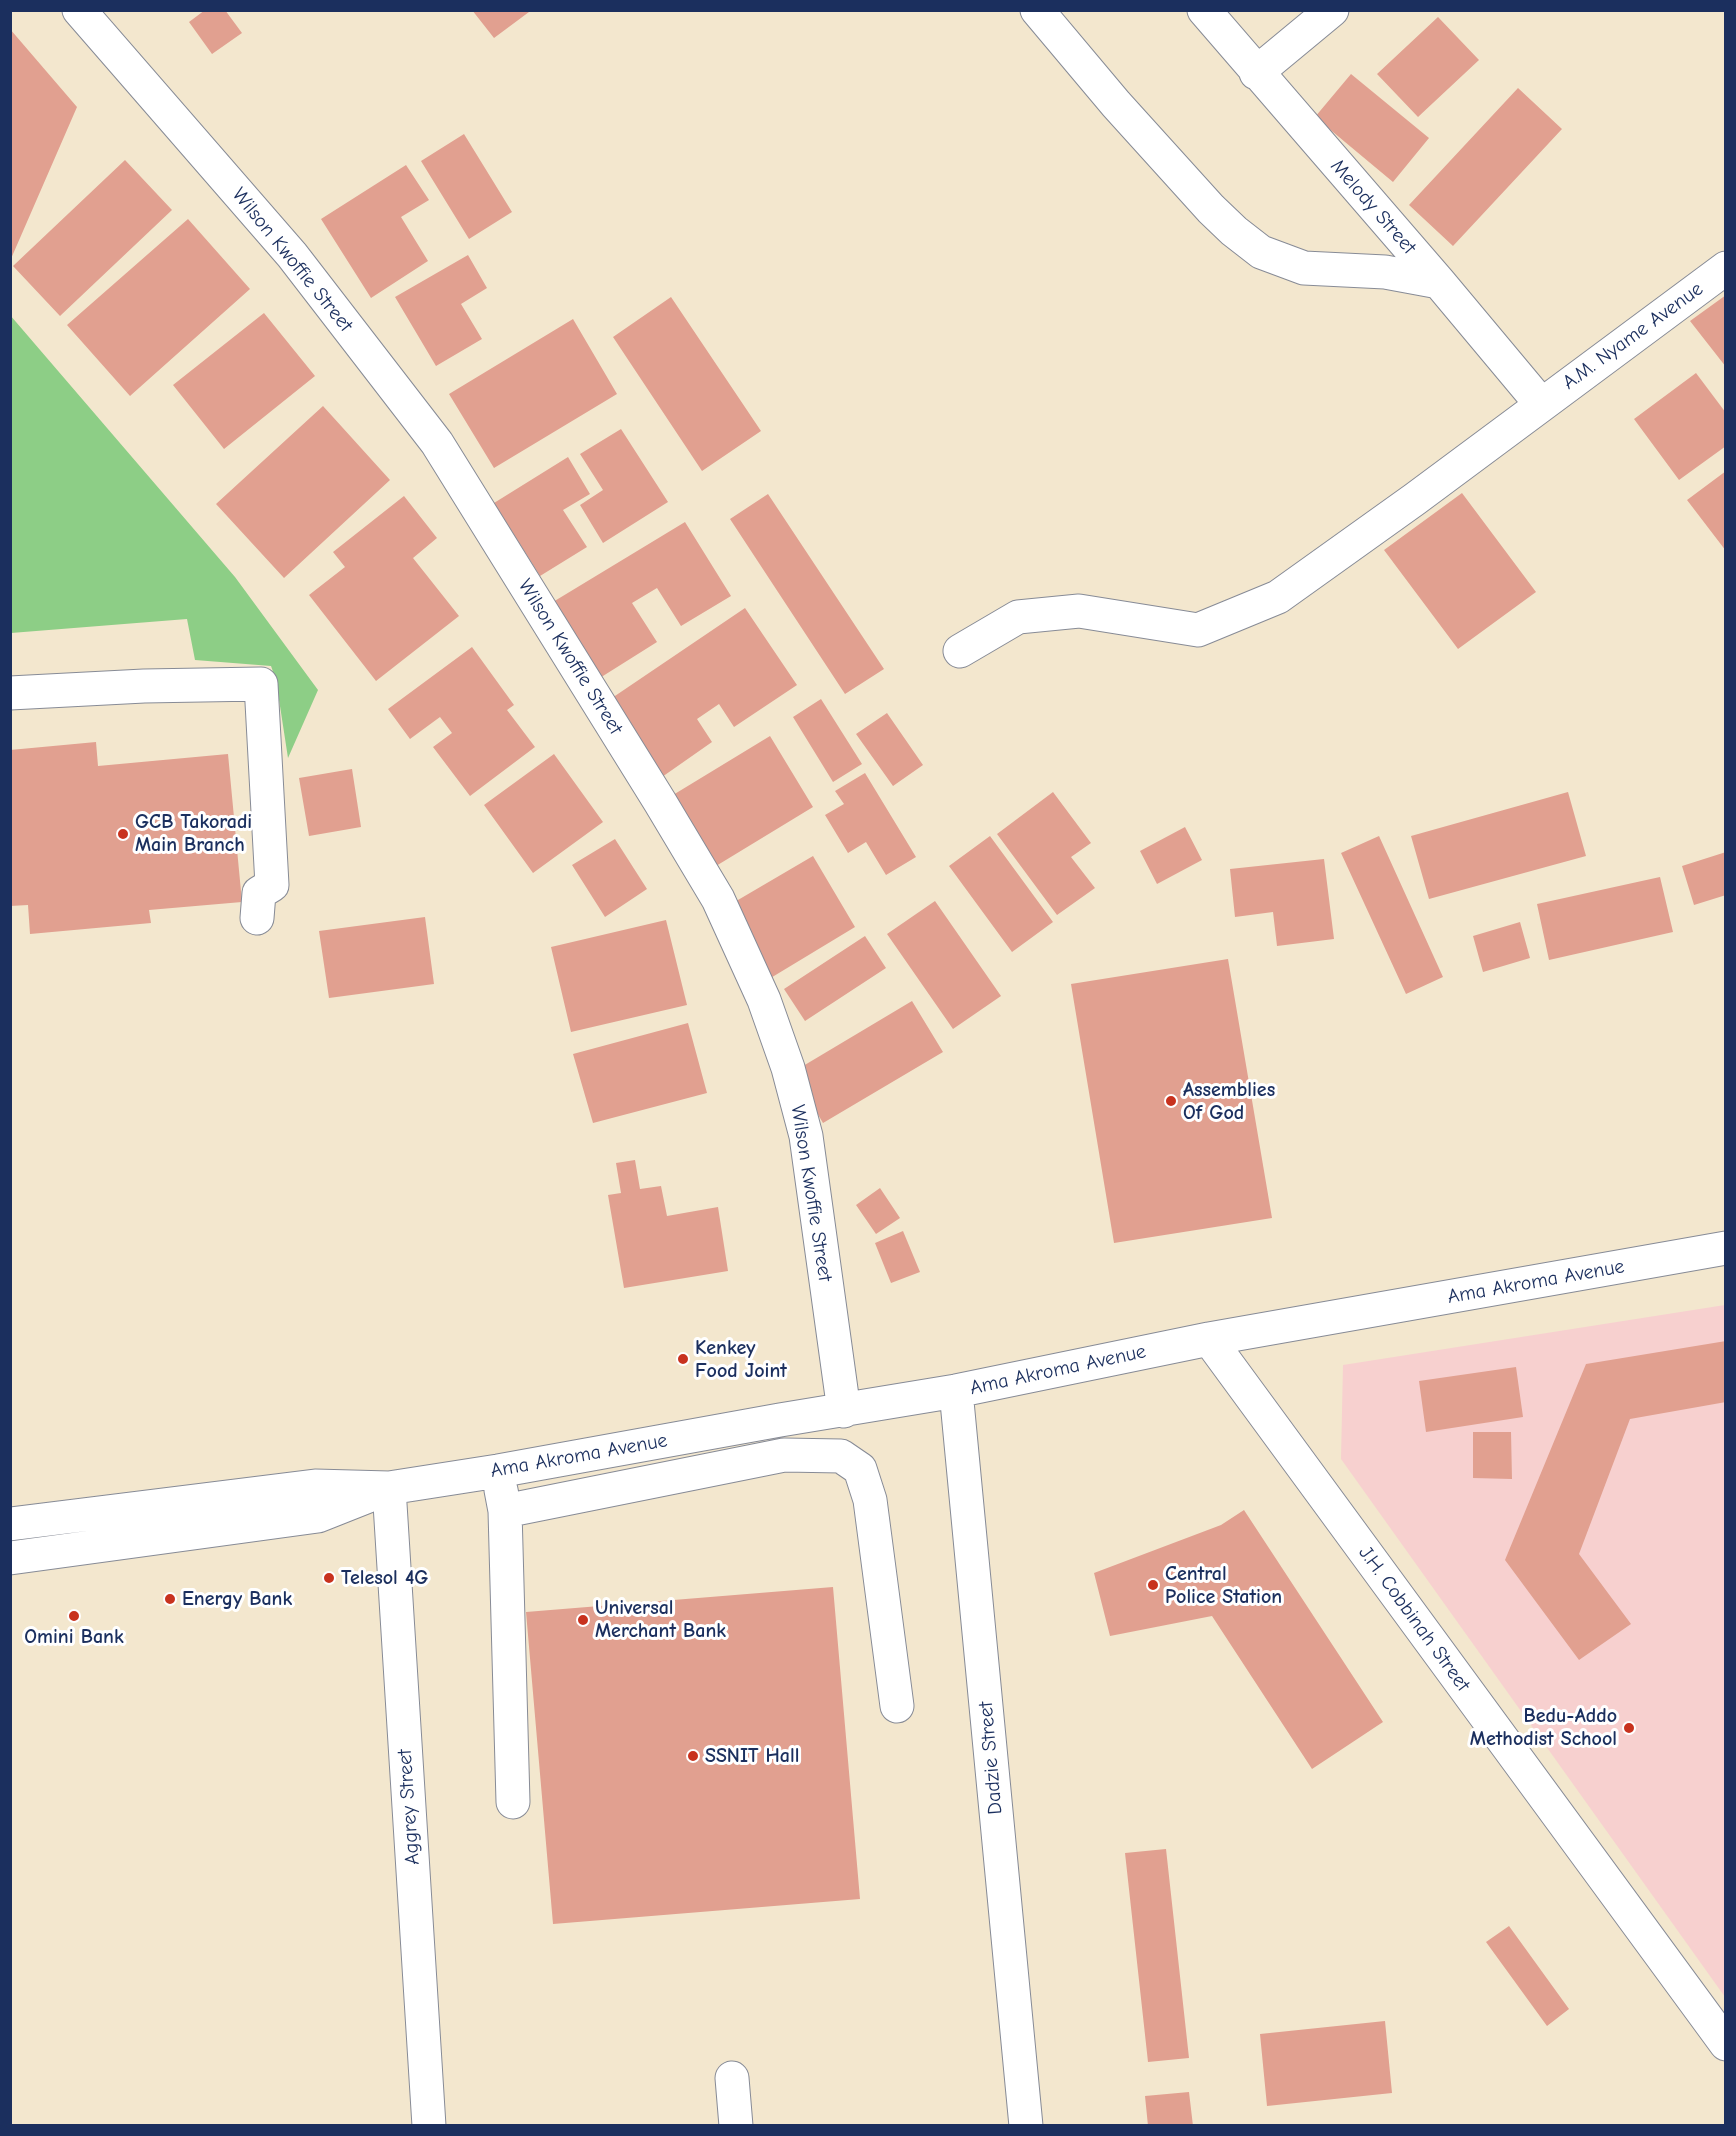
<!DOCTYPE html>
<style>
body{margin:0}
#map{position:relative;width:1736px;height:2136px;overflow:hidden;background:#f3e7ce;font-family:"Comic Neue",sans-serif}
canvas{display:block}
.frame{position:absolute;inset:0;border:12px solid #1b2f5e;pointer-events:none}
</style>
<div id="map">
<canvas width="1736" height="2136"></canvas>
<div class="frame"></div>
</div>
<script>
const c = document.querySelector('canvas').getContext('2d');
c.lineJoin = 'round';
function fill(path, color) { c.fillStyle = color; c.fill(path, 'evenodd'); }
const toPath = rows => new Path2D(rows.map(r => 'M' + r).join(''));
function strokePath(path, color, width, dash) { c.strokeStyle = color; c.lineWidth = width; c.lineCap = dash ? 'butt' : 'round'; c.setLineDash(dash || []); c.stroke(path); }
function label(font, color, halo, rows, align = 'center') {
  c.font = font + ' "Comic Neue",sans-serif'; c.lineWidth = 6; c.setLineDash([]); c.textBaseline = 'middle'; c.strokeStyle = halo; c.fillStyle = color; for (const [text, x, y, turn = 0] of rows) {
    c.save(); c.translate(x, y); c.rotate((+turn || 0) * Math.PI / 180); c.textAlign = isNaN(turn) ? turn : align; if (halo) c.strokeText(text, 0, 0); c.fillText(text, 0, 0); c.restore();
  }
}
const built = toPath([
 [1725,1305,1725,1997,1341,1459,1343,1365]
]);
const green = toPath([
 [10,315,235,577,318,690,288,758,276,680,271,666,195,660,187,619,11,633]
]);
const building = toPath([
 [205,10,225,10,242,33,212,54,189,22],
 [472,10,528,10,529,12,494,38],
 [1438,17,1479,60,1418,117,1377,74],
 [10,29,77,107,10,261],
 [1351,74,1429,138,1393,182,1315,117],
 [1518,88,1562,129,1453,246,1409,205],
 [464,134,512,212,469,239,421,161],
 [125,160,172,210,60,316,13,266],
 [406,165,429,200,401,217,428,261,371,298,321,219],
 [188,219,250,289,130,396,67,325],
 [468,255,487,288,461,304,482,339,436,366,395,297],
 [1726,295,1726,367,1690,321],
 [671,297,761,431,702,471,613,337],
 [264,313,315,376,224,449,173,385],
 [573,319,617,394,494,468,449,394],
 [1696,373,1726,413,1726,446,1679,480,1634,419],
 [323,406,390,480,284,578,216,504],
 [621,429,668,502,603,543,580,505,603,490,580,454],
 [568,457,590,494,563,510,587,547,540,576,494,503],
 [1726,471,1726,551,1687,500],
 [1462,493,1536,592,1458,649,1384,550],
 [768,494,884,669,845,694,730,519],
 [404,496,437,538,413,558,459,616,376,681,309,595,345,567,333,552],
 [685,522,731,596,681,626,657,588,632,603,657,642,595,681,548,605],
 [745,608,797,685,734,727,719,704,697,719,712,742,662,777,609,700],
 [472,647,514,705,507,710,535,747,470,796,433,747,452,733,440,717,410,739,388,709],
 [821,699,862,764,833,782,793,717],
 [887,713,923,765,893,786,856,734],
 [770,736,813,807,716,866,673,795],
 [96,742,98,766,228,754,242,902,149,910,151,923,30,934,28,905,10,906,10,750],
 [554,754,603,822,533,873,484,805],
 [352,769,361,827,309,836,299,778],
 [865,773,916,857,886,875,866,842,848,853,825,815,844,804,835,791],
 [1053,792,1091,843,1071,857,1095,888,1057,915,997,834],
 [1568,792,1586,856,1429,899,1411,836],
 [1185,827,1202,860,1157,884,1140,851],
 [990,836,1053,922,1012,952,949,866],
 [1379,836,1443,977,1406,994,1341,853],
 [615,839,647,889,605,917,572,865],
 [1726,852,1726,895,1694,905,1682,866],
 [813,856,855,927,769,979,726,907],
 [1324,859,1334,939,1277,946,1273,912,1235,917,1230,869],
 [1660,877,1673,932,1549,960,1537,904],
 [935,901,1001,996,953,1029,887,934],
 [425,917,434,984,329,998,319,931],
 [666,920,687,1005,571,1032,551,947],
 [1520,922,1530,958,1483,972,1473,936],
 [865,936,886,968,805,1021,784,989],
 [1228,959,1272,1218,1114,1243,1071,984],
 [912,1001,943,1052,823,1123,793,1072],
 [688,1023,707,1093,593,1123,573,1054],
 [635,1160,640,1189,661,1186,667,1216,718,1207,728,1271,624,1288,608,1195,621,1193,616,1163],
 [880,1188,900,1218,876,1234,856,1205],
 [903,1231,920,1272,891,1283,875,1243],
 [1726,1341,1726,1402,1630,1419,1579,1554,1631,1624,1579,1660,1505,1560,1586,1364],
 [1516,1367,1523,1417,1426,1432,1419,1381],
 [1473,1432,1511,1432,1512,1479,1473,1478],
 [1244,1510,1383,1722,1312,1769,1212,1616,1110,1636,1094,1573,1221,1525],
 [833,1587,860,1899,553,1924,526,1612],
 [1166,1849,1189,2058,1148,2062,1125,1853],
 [1509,1926,1569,2009,1547,2026,1486,1942],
 [1385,2021,1392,2093,1267,2106,1260,2034],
 [1189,2092,1193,2126,1148,2126,1145,2096]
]);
const minor = toPath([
 [79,10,292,255,437,443,660,802,718,899,764,1000,788,1068,806,1136,844,1411],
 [1037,10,1116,104,1211,209,1234,231,1261,252,1304,268,1385,272,1439,282],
 [1204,10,1439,282,1541,404],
 [1256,73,1332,10],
 [960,651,1018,617,1079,611,1198,630,1278,597,1415,499,1726,268],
 [10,693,144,686,261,684,272,885,259,893,257,918],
 [1209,1339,1726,2044],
 [956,1391,1026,2126],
 [389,1488,429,2126],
 [501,1490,505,1511,513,1802],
 [505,1511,784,1455,841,1456,860,1469,870,1500,897,1706],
 [10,1524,315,1486,389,1488,498,1471,780,1420,956,1391,1209,1339,1726,1248],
 [10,1558,318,1516,376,1493],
 [732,2078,736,2126]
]);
const markers = [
 [123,834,6,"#c8321e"],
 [1171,1101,6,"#c8321e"],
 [683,1359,6,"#c8321e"],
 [329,1578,6,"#c8321e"],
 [1153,1585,6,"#c8321e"],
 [170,1599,6,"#c8321e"],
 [74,1616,6,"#c8321e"],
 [583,1620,6,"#c8321e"],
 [1629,1728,6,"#c8321e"],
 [693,1756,6,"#c8321e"]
];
const streetNames = [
 ["Melody Street",1373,207,49],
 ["Wilson Kwoffie Street",292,260,51],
 ["A.M. Nyame Avenue",1633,336,-36],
 ["Wilson Kwoffie Street",570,657,58],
 ["Wilson Kwoffie Street",811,1193,81],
 ["Ama Akroma Avenue",1536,1282,-10],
 ["Ama Akroma Avenue",1058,1370,-12],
 ["Ama Akroma Avenue",579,1456,-10],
 ["J.H. Cobbinah Street",1414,1619,54],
 ["Dadzie Street",991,1758,-95],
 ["Aggrey Street",409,1807,-94]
];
const poiNames = [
 ["GCB Takoradi",135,822],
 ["Main Branch",135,845],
 ["Assemblies",1183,1090],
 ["Of God",1183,1113],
 ["Kenkey",695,1348],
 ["Food Joint",695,1371],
 ["Central",1165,1574],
 ["Police Station",1165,1597],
 ["Telesol 4G",341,1578],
 ["Energy Bank",182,1599],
 ["Universal",595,1608],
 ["Merchant Bank",595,1631],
 ["Omini Bank",74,1637,"center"],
 ["Bedu-Addo",1617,1716,"right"],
 ["Methodist School",1617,1739,"right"],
 ["SSNIT Hall",705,1756]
];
fill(built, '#f7d0cf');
fill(green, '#8dce86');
fill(building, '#e1a090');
strokePath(minor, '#878b96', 35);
strokePath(minor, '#fff', 33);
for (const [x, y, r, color] of markers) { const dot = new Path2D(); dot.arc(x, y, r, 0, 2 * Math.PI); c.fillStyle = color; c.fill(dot); strokePath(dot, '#fff', 2); }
label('20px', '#1b2f5e', '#fff', streetNames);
label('bold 20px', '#1b2f5e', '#fff', poiNames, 'left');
</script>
